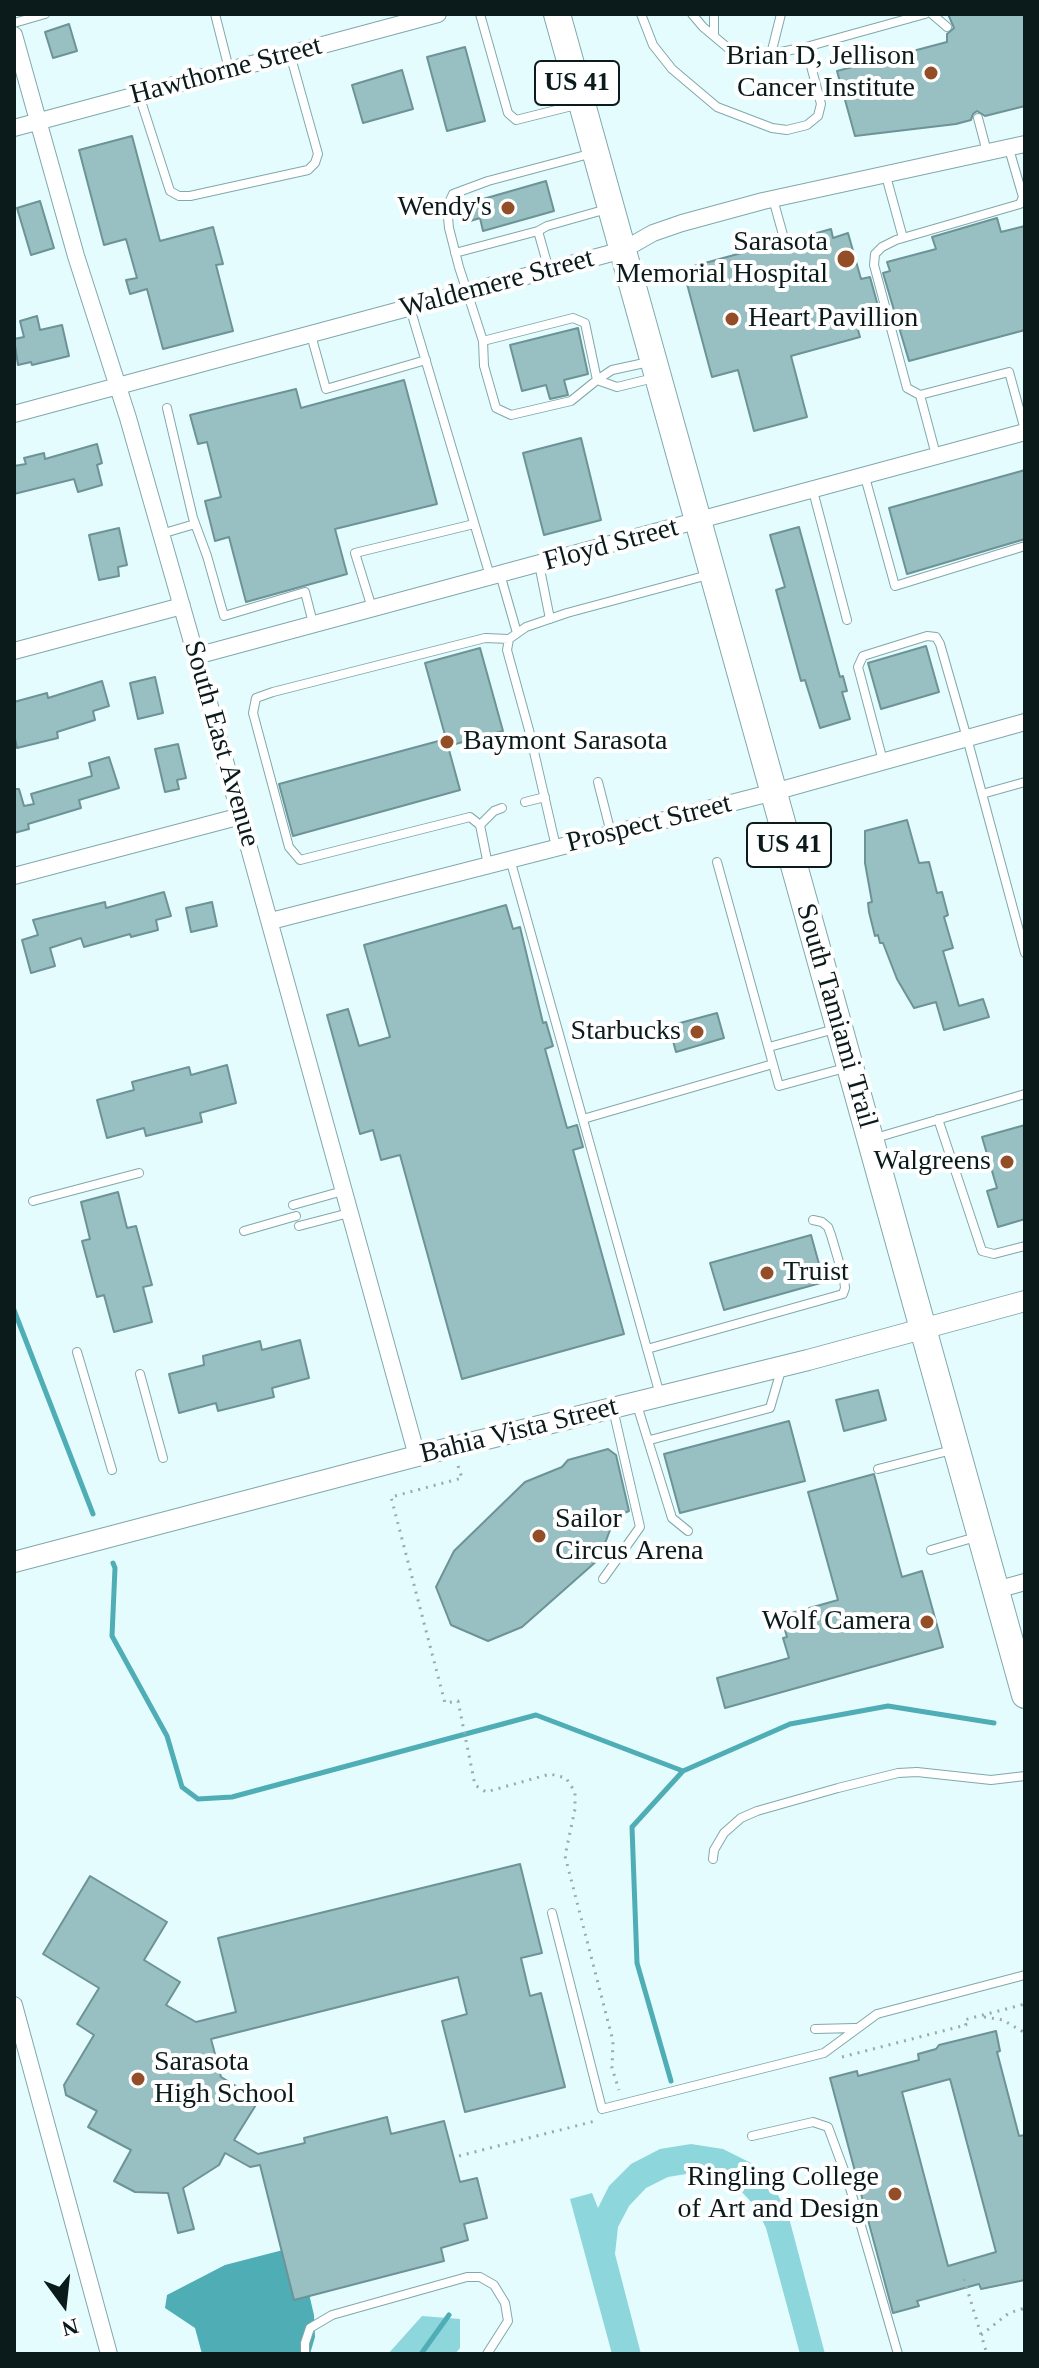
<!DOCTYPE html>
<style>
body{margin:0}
#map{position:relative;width:1039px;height:2368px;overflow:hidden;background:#e4fcfe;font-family:Georgia,serif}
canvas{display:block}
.frame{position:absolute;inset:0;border:16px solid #0b1b1c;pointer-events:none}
.north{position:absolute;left:24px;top:2264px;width:80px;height:80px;-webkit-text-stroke:6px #fff;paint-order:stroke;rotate:165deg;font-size:22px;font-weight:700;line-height:32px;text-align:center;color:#0b1b1c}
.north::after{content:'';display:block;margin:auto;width:28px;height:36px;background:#0b1b1c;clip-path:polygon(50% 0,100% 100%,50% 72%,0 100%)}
</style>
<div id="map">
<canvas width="1039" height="2368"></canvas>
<div class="frame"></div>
<div class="north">N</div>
</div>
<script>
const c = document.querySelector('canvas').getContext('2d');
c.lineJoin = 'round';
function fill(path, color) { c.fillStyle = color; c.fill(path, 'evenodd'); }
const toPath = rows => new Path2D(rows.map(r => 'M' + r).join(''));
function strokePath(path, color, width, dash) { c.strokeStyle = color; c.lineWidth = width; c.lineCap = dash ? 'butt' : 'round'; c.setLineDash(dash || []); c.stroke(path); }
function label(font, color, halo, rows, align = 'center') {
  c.font = font + ' Georgia,serif'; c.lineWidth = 8; c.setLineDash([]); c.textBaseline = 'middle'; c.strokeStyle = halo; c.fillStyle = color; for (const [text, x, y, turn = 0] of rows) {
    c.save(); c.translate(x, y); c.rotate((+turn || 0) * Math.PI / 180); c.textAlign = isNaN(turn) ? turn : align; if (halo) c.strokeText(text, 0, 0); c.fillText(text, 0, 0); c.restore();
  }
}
const green = toPath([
 [691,2144,723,2149,751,2163,773,2186,788,2214,825,2354,800,2354,766,2228,755,2206,738,2188,717,2177,692,2173,668,2177,646,2188,629,2206,618,2227,615,2254,641,2354,612,2354,570,2199,592,2193,598,2208,609,2186,631,2164,660,2149],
 [422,2316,460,2319,460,2348,455,2354,388,2354]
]);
const water = toPath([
 [283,2250,312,2288,310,2298,314,2315,315,2337,310,2354,202,2354,195,2328,165,2308,167,2295,225,2265]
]);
const stream = toPath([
 [14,1310,93,1514],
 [113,1563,115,1568,112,1636,167,1736,182,1787,198,1799,232,1797,536,1715,683,1771],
 [671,2081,637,1963,632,1827,683,1771,790,1724,888,1706,994,1723],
 [421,2354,449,2315]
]);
const building = toPath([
 [948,14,1025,14,1025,106,985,116,977,111,973,114,971,120,956,124,855,136,837,71,947,42,947,34,954,28,948,14],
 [69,24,77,51,53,58,45,32,69,24],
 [465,47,485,121,447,131,427,57,465,47],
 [402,70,413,109,363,123,352,85,402,70],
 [132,136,160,241,213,227,223,264,216,265,233,331,163,349,147,289,130,294,126,280,137,278,126,239,104,245,79,150,132,136],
 [546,181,554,211,483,231,480,218,467,222,462,205,546,181],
 [40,201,54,248,31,255,17,208,40,201],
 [997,218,1001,232,1025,226,1025,330,909,361,883,273,890,271,887,262,936,249,932,237,997,218],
 [831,229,833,238,848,233,861,279,870,277,881,317,856,323,860,337,791,356,807,417,754,431,738,370,712,377,683,269,778,243,786,249,790,246,792,240,831,229],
 [37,316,40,330,62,325,69,356,32,365,31,362,18,365,14,339,24,337,20,321,37,316],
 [578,328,588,374,564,380,568,395,550,399,546,385,522,391,510,345,578,328],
 [404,380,437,504,335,529,347,574,246,602,229,537,215,541,205,501,221,497,207,442,198,444,190,415,296,389,301,408,404,380],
 [581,438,601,520,544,535,523,453,581,438],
 [97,444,102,463,97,465,102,485,78,492,74,479,14,494,14,466,26,464,24,458,44,453,45,459,97,444],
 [1025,470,1025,539,907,574,889,508,1025,470],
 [799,527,840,677,843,676,847,691,842,692,850,719,820,728,805,680,801,681,776,590,785,587,770,535,799,527],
 [119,528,127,565,118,567,119,576,99,580,89,535,119,528],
 [926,646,939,692,881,709,868,663,926,646],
 [480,648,503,731,448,746,425,663,480,648],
 [155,677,163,713,138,719,130,683,155,677],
 [102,681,109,706,93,711,95,720,57,732,58,738,17,748,14,734,14,702,47,693,48,698,102,681],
 [446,739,460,790,293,836,279,784,446,739],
 [178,744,186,778,177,780,179,789,165,792,155,749,178,744],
 [109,757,119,788,79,800,81,808,28,824,29,829,14,833,14,789,19,789,24,806,34,804,31,794,92,776,89,763,109,757],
 [907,820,919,863,929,862,937,893,942,892,948,915,944,917,953,948,943,951,959,1006,983,999,989,1017,944,1030,936,1002,914,1008,897,979,883,943,880,943,878,935,875,936,869,912,868,903,872,902,865,863,865,831,907,820],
 [164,892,171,916,156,920,158,930,131,937,130,934,84,947,81,938,50,948,55,966,31,973,22,940,38,935,33,920,105,902,106,908,164,892],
 [212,902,217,926,191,932,186,908,212,902],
 [506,905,513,929,520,927,543,1023,546,1022,553,1046,545,1049,567,1128,577,1125,583,1147,573,1150,624,1334,462,1379,400,1155,381,1160,373,1130,360,1134,327,1015,348,1009,359,1046,390,1037,364,945,506,905],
 [717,1013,724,1038,676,1052,669,1026,717,1013],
 [227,1065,236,1103,200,1113,202,1122,146,1136,144,1128,107,1138,97,1100,134,1090,132,1082,189,1067,191,1075,227,1065],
 [1025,1125,1025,1219,998,1227,987,1191,997,1188,982,1137,1025,1125],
 [118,1192,127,1228,136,1226,152,1285,143,1287,152,1322,114,1332,104,1295,97,1297,82,1241,90,1239,81,1202,118,1192],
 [811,1235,824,1282,724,1310,710,1263,811,1235],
 [300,1340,309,1378,272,1388,274,1397,218,1411,216,1403,179,1413,169,1374,204,1365,203,1356,260,1341,262,1350,300,1340],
 [878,1390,886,1420,844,1431,836,1400,878,1390],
 [789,1421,805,1481,680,1513,664,1454,789,1421],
 [608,1449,616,1455,629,1511,615,1517,599,1559,522,1627,488,1641,451,1625,436,1587,454,1551,525,1482,562,1467,568,1460,608,1449],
 [874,1474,902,1577,922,1571,943,1647,725,1708,717,1678,789,1658,783,1638,787,1637,781,1616,838,1600,808,1492,874,1474],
 [520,1864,542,1953,521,1958,530,1996,541,1993,565,2087,465,2112,442,2021,467,2014,458,1977,211,2039,221,2077,259,2100,234,2140,258,2154,305,2143,304,2138,387,2117,391,2134,444,2121,460,2182,477,2178,487,2218,464,2224,468,2240,441,2248,444,2261,294,2300,260,2165,250,2167,225,2153,219,2165,183,2188,194,2229,178,2233,168,2193,135,2192,114,2181,131,2150,88,2127,97,2111,66,2095,64,2085,94,2035,77,2024,99,1988,43,1954,90,1876,167,1922,144,1960,180,1982,166,2005,196,2022,236,2012,218,1938,520,1864],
 [996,2031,1000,2051,997,2052,1019,2136,1025,2135,1025,2280,981,2289,979,2284,917,2301,919,2306,893,2313,830,2078,857,2071,858,2076,919,2060,918,2054,936,2049,939,2045,996,2031],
 [950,2079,996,2252,948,2266,902,2092,950,2079]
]);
const path = toPath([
 [458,1466,462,1478,391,1497,445,1703,458,1701,475,1785,486,1792,550,1774,566,1778,575,1792,575,1809,565,1856,613,2041,612,2068,619,2090],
 [984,2017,1003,2020,1025,2033],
 [842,2057,966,2025,964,2020,1025,2004],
 [459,2156,595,2121],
 [964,2279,987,2354],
 [981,2335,1009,2313,1025,2308]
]);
const service = toPath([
 [215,14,229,69],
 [480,14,508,113,516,120,580,104],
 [641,14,653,45,672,69,717,107,772,128,787,130,807,125,818,116,821,104,806,47],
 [692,14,703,27,728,48,748,53,771,54,806,47,925,14],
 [932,14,947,27],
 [14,23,45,14],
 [714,34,714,14],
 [771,54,781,14],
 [139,95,170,191,179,196,190,196,308,170,315,163,318,154,290,54],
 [978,118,987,152],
 [593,153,488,181,453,194,447,207,449,228,459,267,483,341,484,366,496,408,511,415,571,401,597,380,617,387,654,378],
 [886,176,903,238],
 [773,199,785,242],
 [538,231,549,270],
 [455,253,538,231,547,226,607,209],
 [410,308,490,576],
 [311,335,326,389,426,360],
 [483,341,573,318,585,323,597,380,612,370,649,362],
 [920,395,907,388,874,265,875,254,882,247,896,240,1020,204,1023,197,1009,149],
 [167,408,193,518,207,556,224,616,305,592,313,623],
 [936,455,920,395,1009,372,1025,430],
 [865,477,895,586,1025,546],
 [813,491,847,620],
 [161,534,195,524],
 [539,564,550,619],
 [500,574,517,633],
 [372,608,355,553,474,524],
 [883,761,858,667,863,656,927,636,936,637,940,644,967,738,1025,953],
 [598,782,611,833],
 [982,794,1025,782],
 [525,802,545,797],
 [480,825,470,817,300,860,289,847,253,713,256,698,273,692,485,638,509,639],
 [556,847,529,730,507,650,509,639,526,627,567,613,708,575],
 [510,859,660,1395],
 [717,862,779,1086,845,1068],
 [488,865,480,825,494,811,502,808],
 [769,1047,835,1029],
 [583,1119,773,1064],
 [938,1119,982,1251,994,1254,1025,1246],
 [872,1139,1025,1094],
 [33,1201,139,1173],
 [293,1205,343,1191],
 [299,1226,349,1213],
 [244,1231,296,1216],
 [647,1349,843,1294,845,1288,844,1279,831,1235,828,1227,822,1222,813,1220],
 [77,1352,112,1470],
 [140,1374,163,1458],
 [637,1405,672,1518,688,1531],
 [650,1440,770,1408,782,1367],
 [878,1469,952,1450],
 [931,1550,976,1537],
 [603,1579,640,1527,613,1409],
 [713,1859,714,1850,724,1833,741,1818,757,1811,838,1788,898,1773,917,1772,991,1780,1025,1776],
 [552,1913,602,2109,824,2053,877,2014,1025,1975],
 [815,2029,855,2028],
 [752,2136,813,2122,828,2127,848,2181,898,2354],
 [305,2354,305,2343,310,2328,332,2315,467,2277,480,2277,494,2285,505,2303,508,2321,487,2354]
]);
const minor = toPath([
 [14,35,76,256,128,418,196,656,417,1456],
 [14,128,438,14],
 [14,414,623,250,653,233,682,223,763,201,1025,144],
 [14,651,182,606],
 [196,656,1025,432],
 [14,876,241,816],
 [271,921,774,792,1025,722],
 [996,1590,1025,1582],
 [14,2005,109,2354]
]);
const tertiary = toPath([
 [14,1562,417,1456,808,1360,1025,1301]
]);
const primary = toPath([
 [557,14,1025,1695]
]);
const markers = [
 [931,73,8,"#944e27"],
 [508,208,8,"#944e27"],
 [846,259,10,"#944e27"],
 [732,319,8,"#944e27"],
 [447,742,8,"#944e27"],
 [697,1032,8,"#944e27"],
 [1007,1162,8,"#944e27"],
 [767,1273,8,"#944e27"],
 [539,1536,8,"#944e27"],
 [927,1622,8,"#944e27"],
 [138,2079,8,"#944e27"],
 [895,2194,8,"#944e27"]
];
const shields = [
 [577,83,84],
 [789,845,84]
];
const shieldNames = [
 ["US 41",577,83],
 ["US 41",789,845]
];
const poiNames = [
 ["Brian D, Jellison",915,57],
 ["Cancer Institute",915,89],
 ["Wendy's",492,208],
 ["Sarasota",828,243],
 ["Memorial Hospital",828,275],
 ["Heart Pavillion",748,319,"left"],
 ["Baymont Sarasota",463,742,"left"],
 ["Starbucks",681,1032],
 ["Walgreens",991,1162],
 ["Truist",783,1273,"left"],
 ["Sailor",555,1520,"left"],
 ["Circus Arena",555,1552,"left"],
 ["Wolf Camera",911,1622],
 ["Sarasota",154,2063,"left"],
 ["High School",154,2095,"left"],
 ["Ringling College",879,2178],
 ["of Art and Design",879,2210]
];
const streetNames = [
 ["Hawthorne Street",226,71,-15],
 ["Waldemere Street",497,284,-15],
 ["Floyd Street",611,545,-15],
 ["South East Avenue",221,744,74],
 ["Prospect Street",649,824,-14],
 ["South Tamiami Trail",836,1016,74],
 ["Bahia Vista Street",519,1431,-14]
];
fill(green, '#8dd6dc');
fill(water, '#4fadb5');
strokePath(stream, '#4fadb5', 5);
fill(building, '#98c0c3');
strokePath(building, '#6c9396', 2);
strokePath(service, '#81a8ab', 10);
strokePath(minor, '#81a8ab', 18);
strokePath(tertiary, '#81a8ab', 22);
strokePath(primary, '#81a8ab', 28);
strokePath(path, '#96abad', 3, [2, 6]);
strokePath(service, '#fff', 8);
strokePath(minor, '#fff', 16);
strokePath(tertiary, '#fff', 20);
strokePath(primary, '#fff', 26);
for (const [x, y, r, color] of markers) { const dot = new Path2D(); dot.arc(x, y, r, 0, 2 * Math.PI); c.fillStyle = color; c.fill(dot); strokePath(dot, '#fff', 3); }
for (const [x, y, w] of shields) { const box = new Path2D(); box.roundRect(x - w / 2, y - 22, w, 44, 6); c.fillStyle = '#fff'; c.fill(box); strokePath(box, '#0b1b1c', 2); }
label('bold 26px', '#0b1b1c', null, shieldNames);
label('28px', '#0b1b1c', '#fff', poiNames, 'right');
label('28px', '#0b1b1c', '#fff', streetNames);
</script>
